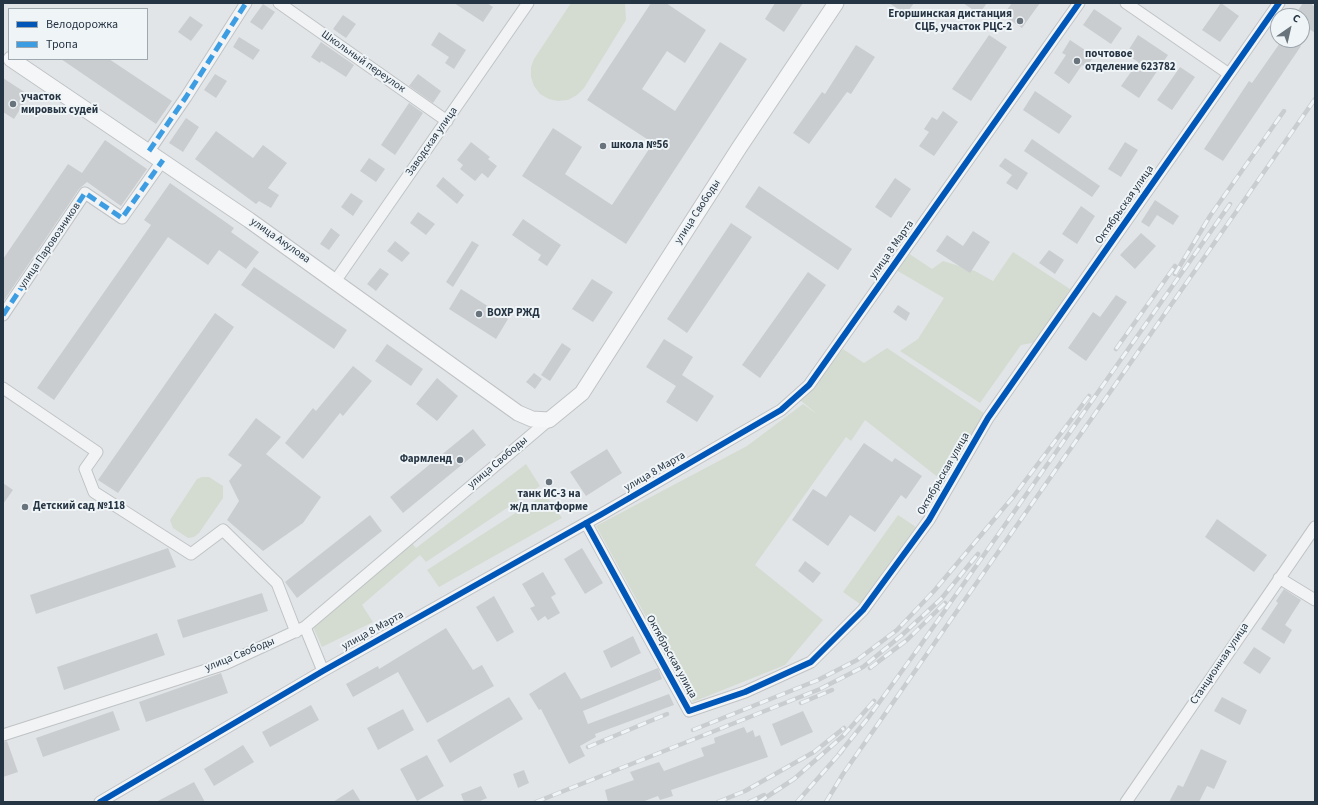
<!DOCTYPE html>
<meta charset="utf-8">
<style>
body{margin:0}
#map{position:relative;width:1318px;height:805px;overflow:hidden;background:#e2e5e7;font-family:"Source Sans 3",sans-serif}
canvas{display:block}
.frame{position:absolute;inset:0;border:4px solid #263543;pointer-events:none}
.legend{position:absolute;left:8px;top:8px;width:140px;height:52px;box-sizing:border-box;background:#eff4f7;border:1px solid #9fa8af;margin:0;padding:5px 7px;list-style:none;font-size:12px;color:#263543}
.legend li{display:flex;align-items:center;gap:8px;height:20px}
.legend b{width:20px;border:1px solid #9fa8af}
.north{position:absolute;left:1270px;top:8px;width:40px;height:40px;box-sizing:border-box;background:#eff4f7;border:1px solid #9fa8af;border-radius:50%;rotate:34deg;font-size:11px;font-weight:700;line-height:16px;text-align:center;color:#263543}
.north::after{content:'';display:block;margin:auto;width:14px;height:18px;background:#68737c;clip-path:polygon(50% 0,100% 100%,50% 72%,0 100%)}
</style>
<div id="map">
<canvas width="1318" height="805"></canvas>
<div class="frame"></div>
<ul class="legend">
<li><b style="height:5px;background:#0057b8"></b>Велодорожка</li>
<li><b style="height:5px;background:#3c9de3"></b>Тропа</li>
</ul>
<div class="north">С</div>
</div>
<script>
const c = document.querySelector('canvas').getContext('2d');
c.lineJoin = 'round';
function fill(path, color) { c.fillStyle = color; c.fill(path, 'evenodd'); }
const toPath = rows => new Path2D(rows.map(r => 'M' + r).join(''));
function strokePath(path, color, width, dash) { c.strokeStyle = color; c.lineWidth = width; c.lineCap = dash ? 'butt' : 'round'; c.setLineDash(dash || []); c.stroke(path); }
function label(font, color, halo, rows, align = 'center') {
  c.font = font + ' "Source Sans 3",sans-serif'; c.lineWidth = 4; c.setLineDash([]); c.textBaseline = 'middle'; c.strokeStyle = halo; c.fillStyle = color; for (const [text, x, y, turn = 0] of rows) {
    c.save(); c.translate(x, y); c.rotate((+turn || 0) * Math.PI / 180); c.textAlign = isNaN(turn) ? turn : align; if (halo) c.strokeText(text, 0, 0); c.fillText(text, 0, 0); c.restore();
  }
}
const green = toPath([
 [571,3,625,3,626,20,584,88,577,95,568,100,558,101,549,99,540,94,534,86,531,77,531,67,534,59],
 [1013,252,1070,289,1037,342,1021,345,980,403,900,351,918,339,944,298,896,270,908,253,932,269,943,261,975,271,993,281],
 [887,348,984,413,944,482,865,420,851,441,846,437,755,565,823,620,785,665,693,702,596,526,747,446,803,404,817,414,800,400,843,349,864,363],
 [526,464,540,486,426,562,420,555,362,605,373,622,322,647,313,627,411,542,416,548],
 [202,477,209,477,223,486,223,498,199,533,194,537,188,538,173,528,170,520,197,479],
 [545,494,562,518,439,587,427,570],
 [898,515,916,527,860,604,843,592]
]);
const building = toPath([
 [454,3,487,3,493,7,483,22],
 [651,3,666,3,706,30,685,63,667,51,642,89,675,111,720,42,747,59,626,244,522,176,553,128,582,147,565,174,612,205,653,143,587,100],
 [775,3,803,3,784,32,765,19],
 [889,3,914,3,906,14],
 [963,3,987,3,979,14],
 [1012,3,1040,3,1022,28,1003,15],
 [1221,3,1239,16,1220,42,1202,30],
 [1303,3,1310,3,1315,7,1315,33,1302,24,1302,16,1294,16],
 [263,4,275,12,262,30,250,22],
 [1094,9,1122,28,1111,44,1083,25],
 [343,15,356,24,346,38,333,29],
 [190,16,203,25,191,41,178,32],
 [439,32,466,50,454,69,445,63,449,57,431,45],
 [989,35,1007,47,971,101,952,89],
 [1138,35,1168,55,1139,98,1121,86,1138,62,1126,54],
 [239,37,260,50,253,60,233,47],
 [1070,40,1094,56,1086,68,1082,65,1069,84,1054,73,1066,55,1062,53],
 [1282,40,1292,40,1301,46,1223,161,1204,149,1249,81,1252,83],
 [321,42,354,65,346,77,321,61,320,63,311,57],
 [856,45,875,57,851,94,847,92,809,144,793,133,822,92,825,94],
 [61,59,109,59,172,101,156,124],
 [1180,67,1195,77,1172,110,1157,100],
 [215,74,227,81,216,98,204,90],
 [418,74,441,91,433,103,409,86],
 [3,78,29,95,14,119,3,112],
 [1035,91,1072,116,1059,134,1023,110],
 [409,103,423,113,395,155,381,145],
 [943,111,958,122,934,156,919,146,929,132,924,129,932,117,937,120],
 [186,118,199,127,183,152,169,143],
 [216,131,253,158,263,145,287,163,268,188,279,195,271,208,259,201,256,204,195,159],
 [1032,139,1100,186,1092,197,1024,151],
 [105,140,147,169,121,206,87,182,79,189,3,302,3,259,68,164,82,173],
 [471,142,490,157,488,159,497,166,488,178,482,173,475,181,460,169,463,165,457,160],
 [1125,142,1138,150,1121,177,1108,169],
 [369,158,385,169,376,182,360,171],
 [1005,158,1028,173,1017,190,1006,183,1012,175,999,166],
 [443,177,464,195,457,204,436,186],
 [895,178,911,189,891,218,875,207],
 [170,183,234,228,231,232,259,252,246,269,219,250,208,265,168,237,54,400,37,388,151,225,144,220],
 [759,186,852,249,838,270,745,207],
 [351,193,363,201,353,216,341,207],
 [1155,200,1179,216,1173,225,1157,215,1149,227,1141,222],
 [1081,206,1095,216,1077,244,1062,234],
 [418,212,435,224,426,235,410,223],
 [523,219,561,245,547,266,538,260,541,255,512,235],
 [731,223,752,237,687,333,667,319],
 [331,228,340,235,329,250,320,244],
 [973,231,990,242,970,273,936,251,947,235,963,246],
 [1141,233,1156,246,1135,269,1120,255],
 [395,241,410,253,402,262,387,251],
 [472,241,479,245,453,287,446,282],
 [1049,250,1064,260,1055,274,1039,263],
 [254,267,347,330,334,349,241,285],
 [380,268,389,274,376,291,367,284],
 [808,272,826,285,760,378,742,365],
 [592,279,613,292,593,322,572,309],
 [461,289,508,319,496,339,449,309],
 [1116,295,1127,302,1086,361,1068,348,1093,312,1100,317],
 [898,305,910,313,906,321,893,312],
 [215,313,234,327,118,493,98,480],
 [664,339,693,357,682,375,714,396,697,422,666,402,676,386,646,367],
 [562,343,571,349,550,381,541,375],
 [387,344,423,369,411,386,375,361],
 [353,366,372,381,343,416,340,413,303,459,285,443,313,408,316,411],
 [534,373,542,379,535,389,526,382],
 [437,378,458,396,437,421,416,404],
 [256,418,281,437,266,454,321,497,303,523,263,551,227,520,239,501,229,481,242,465,228,455],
 [473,429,486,445,403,513,390,497],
 [864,443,892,462,895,458,922,476,906,499,901,495,875,532,850,515,828,546,792,520,813,489,826,497],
 [607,449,622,473,586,496,570,472],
 [3,483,13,490,3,504],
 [370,515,382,531,297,598,285,582],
 [1217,519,1267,555,1254,572,1205,537],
 [168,548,176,567,36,614,30,595],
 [582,548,603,583,585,594,564,559],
 [805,561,821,573,813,583,798,571],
 [543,572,556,594,551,597,560,613,548,620,545,616,538,621,530,608,535,606,522,584],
 [1284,589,1301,600,1285,625,1292,630,1284,644,1261,629,1278,603,1276,601],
 [262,593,268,611,183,638,177,620],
 [494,596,514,632,497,642,476,607],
 [446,628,473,670,482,665,494,686,427,723,398,672,353,697,346,684,378,666,379,669],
 [157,633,165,655,64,690,57,667],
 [633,636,641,653,611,668,603,651],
 [1254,647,1271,658,1260,674,1243,663],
 [658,668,662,679,583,711,588,724,669,694,674,705,595,734,596,737,580,746,585,756,569,764,541,709,539,710,529,694,565,672,581,699],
 [221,673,228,693,146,722,139,702],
 [509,697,523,719,450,763,437,740],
 [1222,697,1247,710,1240,725,1214,711],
 [311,705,319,720,270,747,262,732],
 [403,709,414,730,378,750,367,728],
 [113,711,120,730,43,757,36,738],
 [803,711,813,732,781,746,772,724],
 [744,727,747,733,753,730,755,737,760,735,768,757,671,790,673,796,660,800,658,796,642,802,608,802,605,790,634,780,630,772,659,762,664,771,704,756,701,748,715,743,714,738],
 [7,741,18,772,3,777,3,742],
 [243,745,254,762,214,786,204,769],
 [1201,749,1227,761,1214,789,1207,786,1199,802,1169,802,1178,785,1183,787],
 [427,755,444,786,417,801,400,769],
 [524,770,529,783,518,788,513,774],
 [194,782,205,802,156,802],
 [481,786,487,798,478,802,464,802,461,794],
 [353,789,361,802,333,802]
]);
const street = toPath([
 [279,3,447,121],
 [1126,3,1229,74],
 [149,151,186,97,246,3],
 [336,280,528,3],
 [3,315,85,193,122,218,163,160],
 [3,388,97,452,85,469,94,492,191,554,223,530,277,583,296,632],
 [586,523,689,711,745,692,811,662,863,610,929,520,988,418,1279,3],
 [1279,578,1315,600],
 [305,627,323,671],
 [3,735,225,664,305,627,549,420],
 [100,802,323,671,602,514,781,410,809,385,1079,3],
 [1126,802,1315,527]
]);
const secondary = toPath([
 [11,59,249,220,518,413,532,419,549,420,582,393,739,148,836,3]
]);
const rail = toPath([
 [1175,274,1210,216,1284,111],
 [1116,349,1175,266],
 [870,668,907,640,945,603],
 [801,703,832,690],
 [693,730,818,680,857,660,897,630,934,591,1013,497,1089,396],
 [588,747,667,714],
 [839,754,868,718,920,646,1230,204],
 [536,802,820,689,863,667,902,635,941,599,978,554],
 [718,802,745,791,814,752,844,728],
 [749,802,764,795],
 [759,802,794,779,843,736,874,701],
 [797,802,842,751],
 [826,802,843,774,1315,99]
]);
const quiet = toPath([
 [149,151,186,97,246,3],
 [3,315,85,193,122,218,163,160]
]);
const cycleway = toPath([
 [586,523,689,711,745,692,811,662,863,610,929,520,988,418,1279,3],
 [100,802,323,671,602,514,781,410,809,385,1079,3]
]);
const markers = [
 [1020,21,4,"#68737c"],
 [1077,61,4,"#68737c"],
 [13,104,4,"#68737c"],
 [603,146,4,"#68737c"],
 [479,314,4,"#68737c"],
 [460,460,4,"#68737c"],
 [549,482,4,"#68737c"],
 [25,507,4,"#68737c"]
];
const poiNames = [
 ["Егоршинская дистанция",1012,15,"right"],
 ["СЦБ, участок РЦС-2",1012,28,"right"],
 ["почтовое",1085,55],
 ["отделение 623782",1085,68],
 ["участок",21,98],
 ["мировых судей",21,111],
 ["школа №56",611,146],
 ["ВОХР РЖД",487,314],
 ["Фармленд",452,460,"right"],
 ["танк ИС-3 на",549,495,"center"],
 ["ж/д платформе",549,508,"center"],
 ["Детский сад №118",33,507]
];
const streetNames = [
 ["Школьный переулок",363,62,35],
 ["Заводская улица",432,142,-55],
 ["Октябрьская улица",1125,205,-55],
 ["улица Свободы",698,212,-57],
 ["улица Акулова",280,241,35],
 ["улица Паровозников",50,246,-56],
 ["улица 8 Марта",892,250,-55],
 ["улица Свободы",498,463,-40],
 ["улица 8 Марта",655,472,-30],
 ["Октябрьская улица",944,474,-60],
 ["улица 8 Марта",373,631,-29],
 ["улица Свободы",240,655,-22],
 ["Октябрьская улица",671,657,61],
 ["Станционная улица",1220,664,-56]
];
fill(green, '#d4dcd1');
fill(building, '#cacdd0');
strokePath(street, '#c0c3c5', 13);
strokePath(secondary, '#c0c3c5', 17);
strokePath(street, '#f1f3f4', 11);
strokePath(secondary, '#f5f6f7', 15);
strokePath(rail, '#cacdcf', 4.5);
strokePath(rail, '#eff4f7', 3, [9]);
strokePath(quiet, '#3c9de3', 5, [10, 5]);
strokePath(cycleway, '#0057b8', 6);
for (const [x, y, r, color] of markers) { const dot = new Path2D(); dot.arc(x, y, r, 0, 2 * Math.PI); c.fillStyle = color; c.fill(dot); strokePath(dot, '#eff4f7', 1.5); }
label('bold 11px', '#263543', '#eff4f7', poiNames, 'left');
label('11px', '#263543', '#eff4f7', streetNames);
</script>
